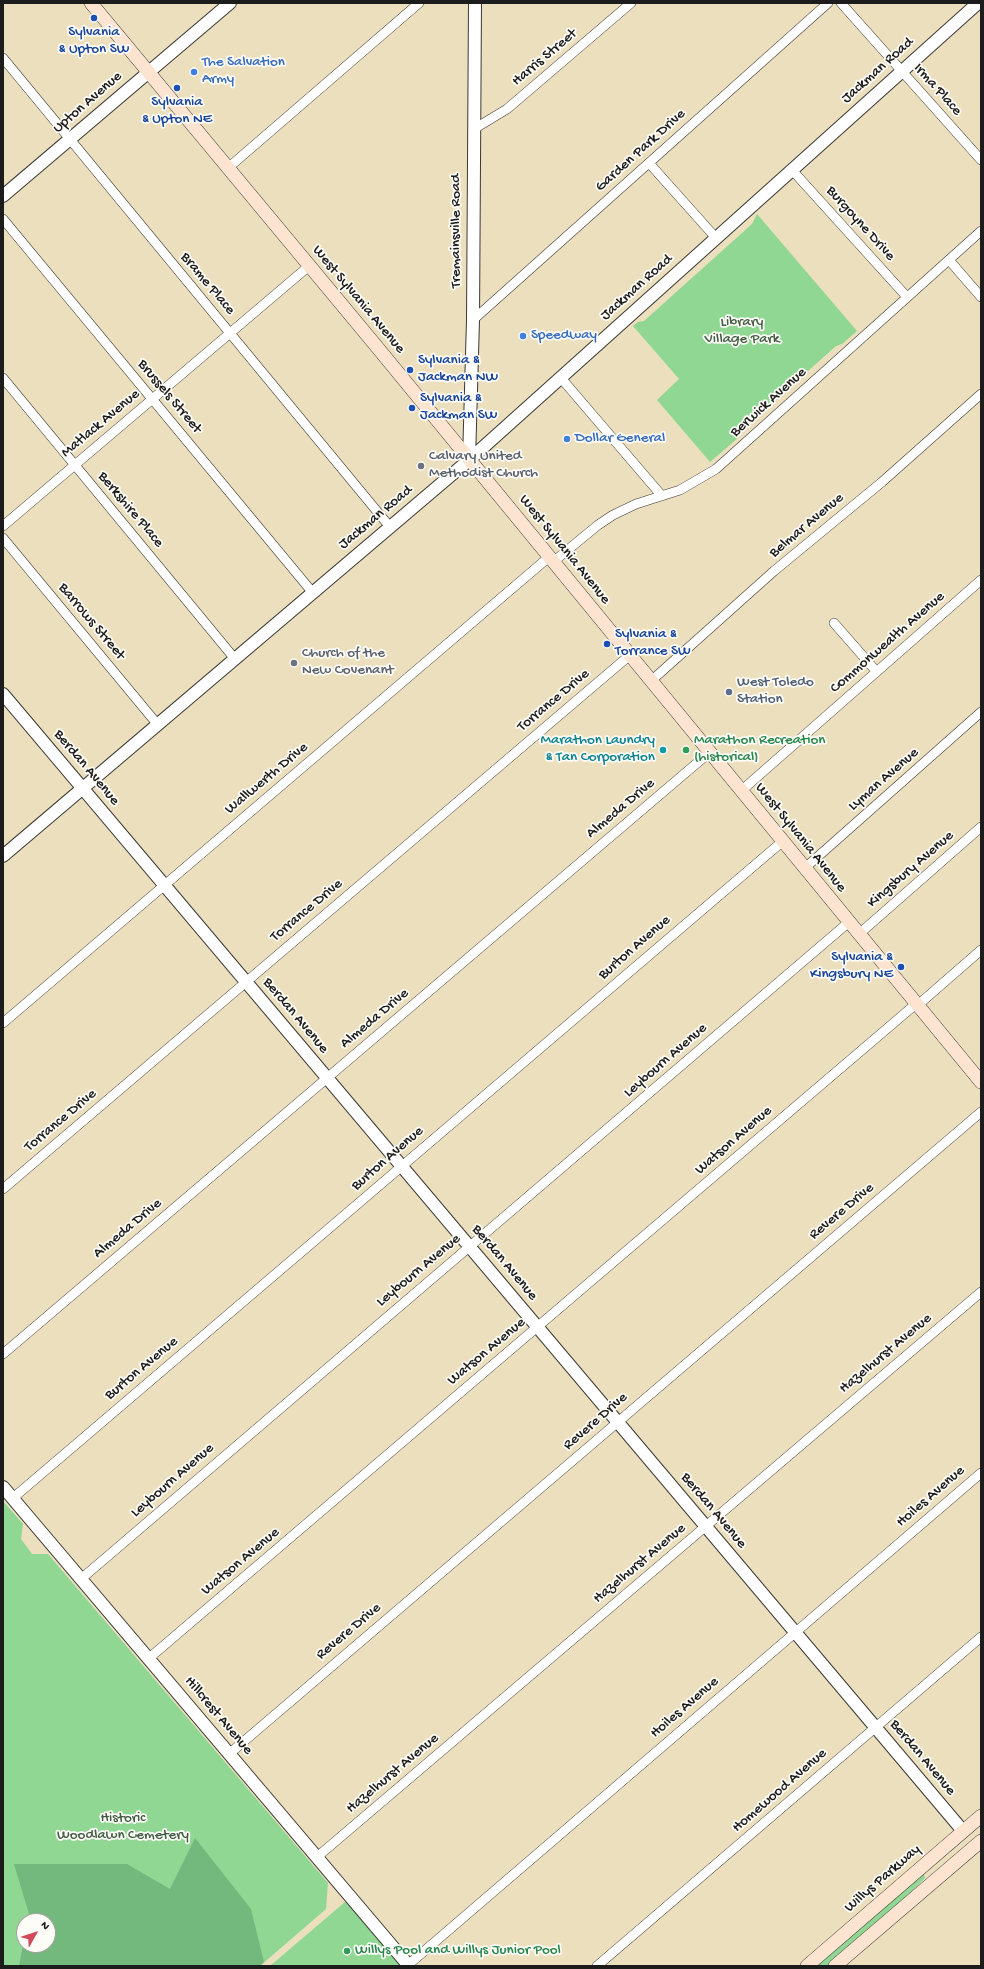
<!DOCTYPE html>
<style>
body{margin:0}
#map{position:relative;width:984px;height:1969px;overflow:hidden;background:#ecdfbe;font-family:"Gochi Hand",sans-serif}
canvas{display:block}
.frame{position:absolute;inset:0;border:4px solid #1c1c1c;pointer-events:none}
.north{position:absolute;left:16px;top:1913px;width:40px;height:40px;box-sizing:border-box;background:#fdfcf7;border:1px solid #a3a29f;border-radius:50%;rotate:51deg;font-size:11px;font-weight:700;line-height:16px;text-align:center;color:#1c1c1c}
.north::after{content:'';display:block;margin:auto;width:14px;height:18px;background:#d1495b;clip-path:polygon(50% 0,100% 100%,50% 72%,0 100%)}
</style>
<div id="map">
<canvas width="984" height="1969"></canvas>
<div class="frame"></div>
<div class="north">N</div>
</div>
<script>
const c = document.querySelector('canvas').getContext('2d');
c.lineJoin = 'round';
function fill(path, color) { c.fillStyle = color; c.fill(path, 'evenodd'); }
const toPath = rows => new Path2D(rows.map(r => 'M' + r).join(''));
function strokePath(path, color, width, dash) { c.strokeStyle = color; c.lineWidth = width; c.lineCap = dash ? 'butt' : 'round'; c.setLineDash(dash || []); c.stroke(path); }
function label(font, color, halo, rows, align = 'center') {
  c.font = font + ' "Gochi Hand",sans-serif'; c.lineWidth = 3.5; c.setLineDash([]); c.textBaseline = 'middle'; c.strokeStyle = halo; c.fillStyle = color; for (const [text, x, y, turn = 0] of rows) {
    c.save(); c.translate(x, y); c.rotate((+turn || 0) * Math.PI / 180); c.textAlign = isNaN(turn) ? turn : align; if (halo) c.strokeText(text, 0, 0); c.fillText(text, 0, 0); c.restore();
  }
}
const green = toPath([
 [757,214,857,331,842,344,836,346,743,429,738,438,710,462,657,400,679,379,633,326,638,322,644,321,752,224],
 [3,1501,23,1524,21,1539,32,1554,48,1554,328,1883,326,1909,260,1966,3,1966],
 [24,1921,48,1921,48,1945,24,1945],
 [922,1874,924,1874,925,1878,885,1918,829,1966,814,1966],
 [352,1896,406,1966,270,1966]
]);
const forest = toPath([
 [195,1838,251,1909,264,1962,260,1966,19,1966,24,1940,24,1945,48,1945,48,1921,27,1921,29,1914,14,1864,127,1864,170,1889]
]);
const minor = toPath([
 [841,3,981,160],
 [3,58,390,527],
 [474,129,507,109,631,3],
 [649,163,716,238],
 [228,168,419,3],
 [792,170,907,297],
 [3,219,313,593],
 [949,260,981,297],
 [473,320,828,3],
 [3,378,235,659],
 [561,378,662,496],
 [3,526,309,266],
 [3,538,158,725],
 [553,562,598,525,613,515,636,504,680,490,716,469,981,231],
 [834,623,876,671],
 [651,681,774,571,882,482,981,394],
 [741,791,981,580],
 [805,868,981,712],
 [859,934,981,827],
 [918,1005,981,950],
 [3,1023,549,557],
 [3,1189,630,655],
 [3,1354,710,752],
 [13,1498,783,841],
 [81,1579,849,922],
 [148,1659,917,1003],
 [229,1754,981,1112],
 [317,1857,981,1292],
 [408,1965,981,1473],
 [597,1966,981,1637]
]);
const tertiary = toPath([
 [3,196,230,3],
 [469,460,473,320,475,3],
 [3,694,963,1831],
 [3,856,469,460,978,3],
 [3,1487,409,1966]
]);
const secondary = toPath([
 [91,3,377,347,981,1082],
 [807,1966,981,1816],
 [835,1966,981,1841]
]);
const markers = [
 [94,18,4,"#1a4fb4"],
 [194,72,4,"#3f7fe0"],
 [177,88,4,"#1a4fb4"],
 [523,336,4,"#3f7fe0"],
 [410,370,4,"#1a4fb4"],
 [412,408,4,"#1a4fb4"],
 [567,439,4,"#3f7fe0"],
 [421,466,4,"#6b7280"],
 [607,644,4,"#1a4fb4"],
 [294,663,4,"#6b7280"],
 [729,692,4,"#5c6f8a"],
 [663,750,4,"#0f9aa8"],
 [686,750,4,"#2e9e5b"],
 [901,967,4,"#1a4fb4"],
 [347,1951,4,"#2e9e5b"]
];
const transitNames = [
 ["Sylvania",94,33,"center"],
 ["& Upton SW",94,50,"center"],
 ["Sylvania",177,103,"center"],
 ["& Upton NE",177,120,"center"],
 ["Sylvania &",418,361],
 ["Jackman NW",418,378],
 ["Sylvania &",420,399],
 ["Jackman SW",420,416],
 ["Sylvania &",615,635],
 ["Torrance SW",615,652],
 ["Sylvania &",893,958,"right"],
 ["Kingsbury NE",893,975,"right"]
];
const streetNames = [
 ["Harris Street",545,58,-40],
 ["Jackman Road",878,71,-42],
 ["Irma Place",937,90,48],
 ["Upton Avenue",88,103,-41],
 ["Garden Park Drive",641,151,-42],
 ["Burgoyne Drive",860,224,48],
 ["Tremainsville Road",457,231,-90],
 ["Brame Place",207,284,50],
 ["Jackman Road",637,288,-42],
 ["West Sylvania Avenue",358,300,50],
 ["Brussels Street",169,397,50],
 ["Berwick Avenue",769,403,-42],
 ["Matlack Avenue",101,424,-40],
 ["Berkshire Place",130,510,50],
 ["Jackman Road",376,518,-40],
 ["Belmar Avenue",807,526,-40],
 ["West Sylvania Avenue",564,550,51],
 ["Barrows Street",91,622,50],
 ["Commonwealth Avenue",888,643,-41],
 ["Torrance Drive",554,701,-40],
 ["Berdan Avenue",86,768,50],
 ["Wallwerth Drive",267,779,-40],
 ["Lyman Avenue",884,780,-41],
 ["Almeda Drive",621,809,-40],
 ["West Sylvania Avenue",800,838,51],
 ["Kingsbury Avenue",911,870,-41],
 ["Torrance Drive",307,911,-40],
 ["Burton Avenue",635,948,-41],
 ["Berdan Avenue",295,1016,50],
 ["Almeda Drive",375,1019,-40],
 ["Leybourn Avenue",666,1061,-41],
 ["Torrance Drive",61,1121,-40],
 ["Watson Avenue",734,1141,-41],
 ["Burton Avenue",388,1159,-41],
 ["Revere Drive",842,1212,-40],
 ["Almeda Drive",128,1229,-40],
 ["Berdan Avenue",504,1263,50],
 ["Leybourn Avenue",419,1271,-40],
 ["Watson Avenue",487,1352,-40],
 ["Hazelhurst Avenue",886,1354,-40],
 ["Burton Avenue",142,1369,-40],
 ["Revere Drive",596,1422,-41],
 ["Leybourn Avenue",173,1481,-41],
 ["Hoiles Avenue",931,1497,-41],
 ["Berdan Avenue",713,1511,50],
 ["Watson Avenue",241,1562,-40],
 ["Hazelhurst Avenue",640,1564,-40],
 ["Revere Drive",349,1632,-40],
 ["Hoiles Avenue",685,1708,-41],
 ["Hillcrest Avenue",218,1716,50],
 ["Berdan Avenue",922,1758,50],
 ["Hazelhurst Avenue",393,1774,-40],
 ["Homewood Avenue",780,1791,-41],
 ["Willys Parkway",883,1879,-41]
];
const shopNames = [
 ["The Salvation",202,63],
 ["Army",202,80],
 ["Speedway",531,336],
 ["Dollar General",575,439]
];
const parkNames = [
 ["Library",742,323],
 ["Village Park",742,340],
 ["Historic",123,1819],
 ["Woodlawn Cemetery",123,1836]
];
const worshipNames = [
 ["Calvary United",429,457],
 ["Methodist Church",429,474],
 ["Church of the",302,654],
 ["New Covenant",302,671]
];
const serviceNames = [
 ["West Toledo",737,683],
 ["Station",737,700]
];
const cultureNames = [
 ["Marathon Laundry",655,741],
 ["& Tan Corporation",655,758]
];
const leisureNames = [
 ["Marathon Recreation",694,741],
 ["(historical)",694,758],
 ["Willys Pool and Willys Junior Pool",355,1951]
];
fill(green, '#8fd792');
fill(forest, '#73b87c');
strokePath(minor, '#3b3934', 10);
strokePath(tertiary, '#3b3934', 14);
strokePath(secondary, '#3b3934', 14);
strokePath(minor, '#fff', 9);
strokePath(tertiary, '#fff', 12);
strokePath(secondary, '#fde4d1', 13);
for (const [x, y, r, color] of markers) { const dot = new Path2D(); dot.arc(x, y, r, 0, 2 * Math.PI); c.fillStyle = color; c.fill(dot); strokePath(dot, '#fdfcf7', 1.5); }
label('15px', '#164399', '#fdfcf7', transitNames, 'left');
label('15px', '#1c1c1c', '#fdfcf7', streetNames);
label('15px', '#366cbe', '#fdfcf7', shopNames, 'left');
label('15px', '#445d45', '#fdfcf7', parkNames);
label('15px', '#5b616d', '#fdfcf7', worshipNames, 'left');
label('15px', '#4e5e75', '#fdfcf7', serviceNames, 'left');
label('15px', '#0d838f', '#fdfcf7', cultureNames, 'right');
label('15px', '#27864d', '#fdfcf7', leisureNames, 'left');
</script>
